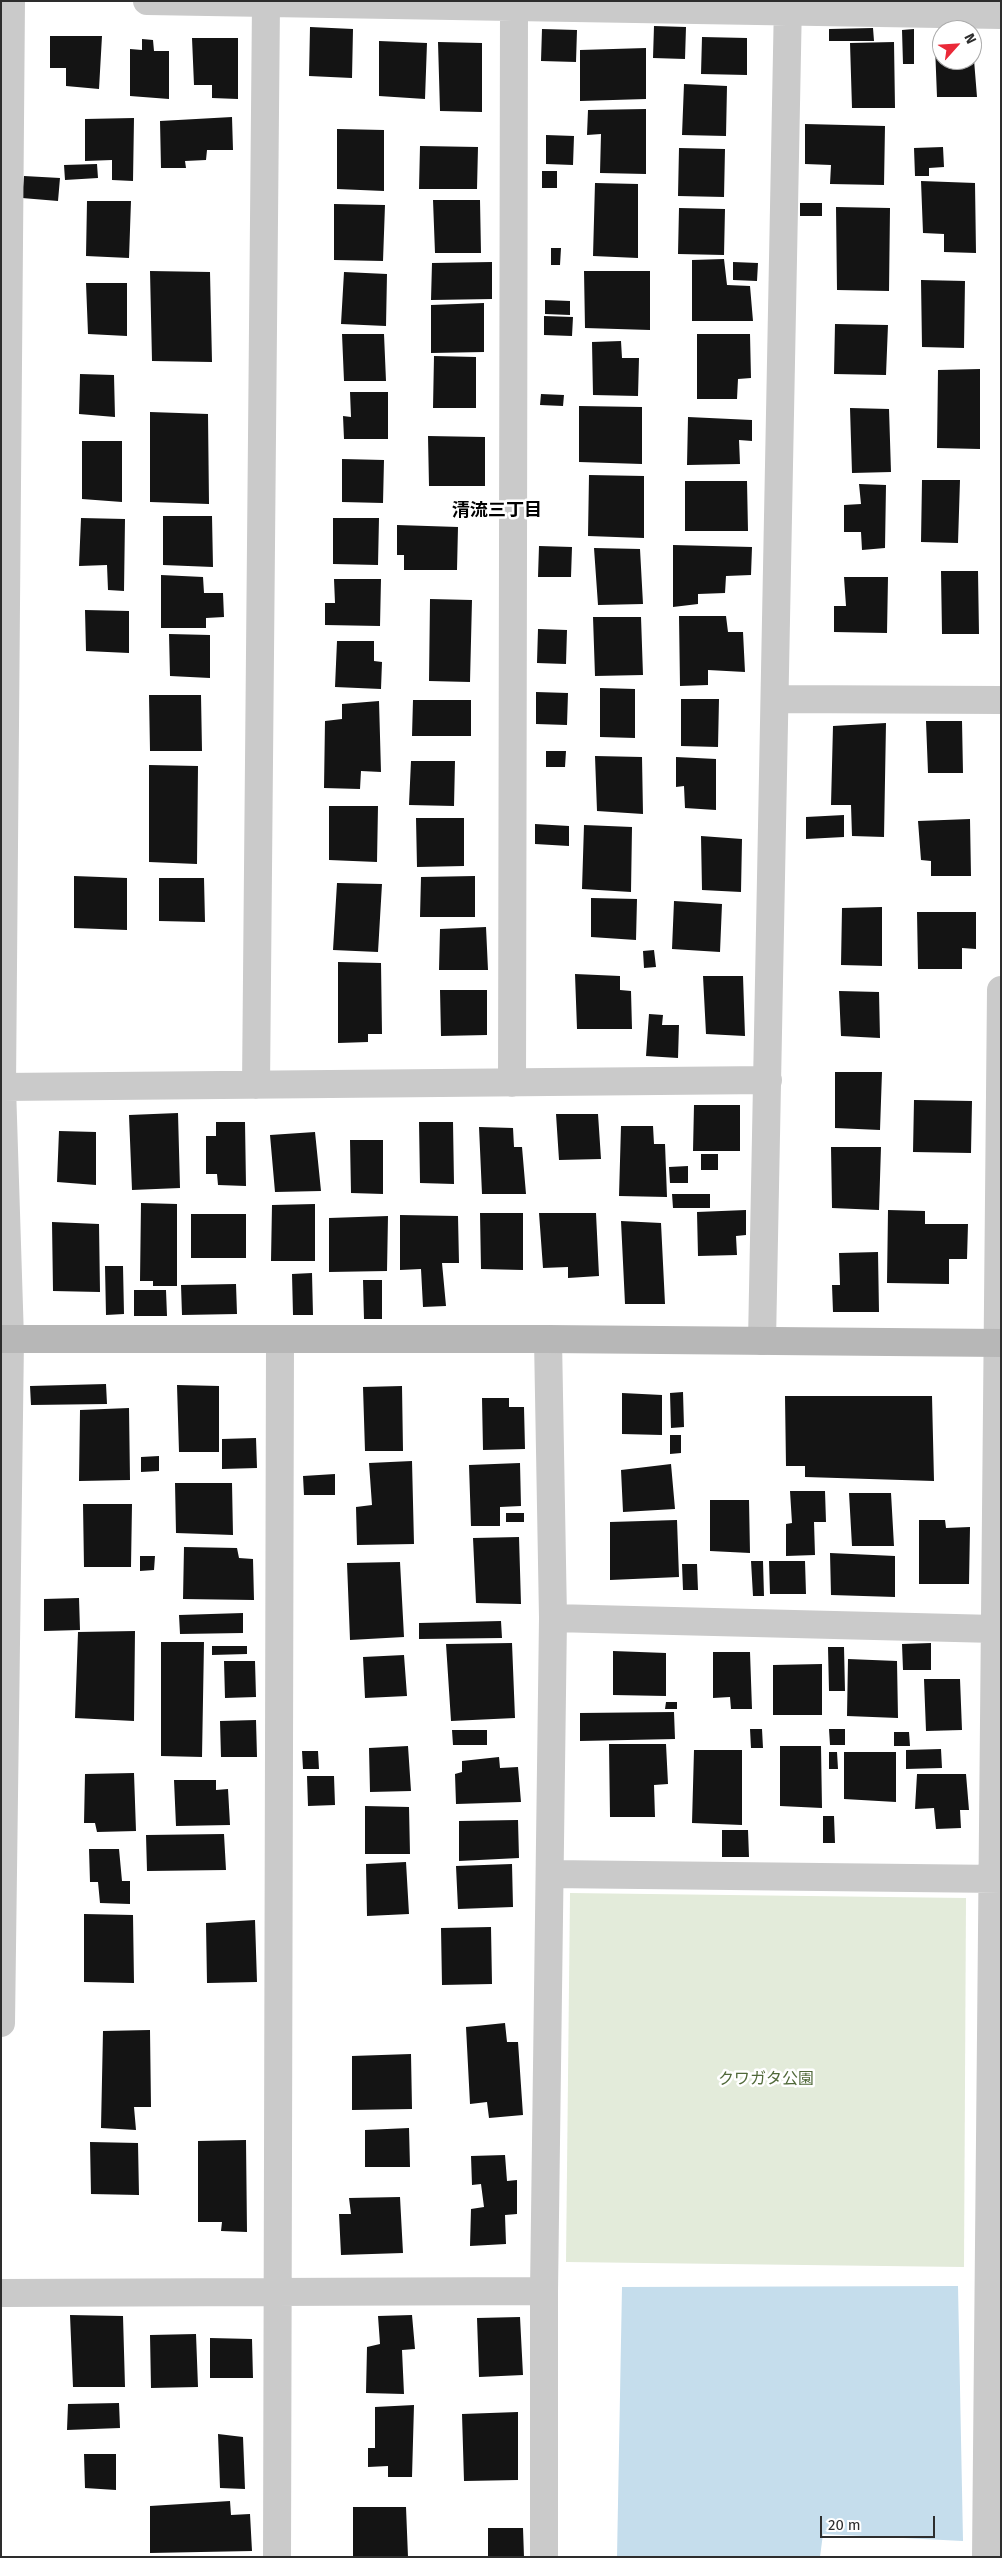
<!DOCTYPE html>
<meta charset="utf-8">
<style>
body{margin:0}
#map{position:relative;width:1002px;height:2558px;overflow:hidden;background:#fff;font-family:"Fira Sans",sans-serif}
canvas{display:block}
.frame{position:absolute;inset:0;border:2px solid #2d2d2d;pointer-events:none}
.north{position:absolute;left:932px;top:20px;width:50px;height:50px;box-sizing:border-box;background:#fff;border:1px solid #ababab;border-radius:50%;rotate:64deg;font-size:14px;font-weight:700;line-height:20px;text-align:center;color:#2d2d2d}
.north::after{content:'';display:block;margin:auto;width:18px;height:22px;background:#ea2938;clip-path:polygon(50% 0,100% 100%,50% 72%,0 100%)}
.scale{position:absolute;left:820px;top:2516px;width:115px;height:22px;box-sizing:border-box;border:2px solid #2d2d2d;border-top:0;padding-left:6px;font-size:15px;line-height:18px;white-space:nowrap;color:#2d2d2d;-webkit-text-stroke:4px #fff;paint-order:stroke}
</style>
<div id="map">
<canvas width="1002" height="2558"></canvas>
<div class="frame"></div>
<div class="north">N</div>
<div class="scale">20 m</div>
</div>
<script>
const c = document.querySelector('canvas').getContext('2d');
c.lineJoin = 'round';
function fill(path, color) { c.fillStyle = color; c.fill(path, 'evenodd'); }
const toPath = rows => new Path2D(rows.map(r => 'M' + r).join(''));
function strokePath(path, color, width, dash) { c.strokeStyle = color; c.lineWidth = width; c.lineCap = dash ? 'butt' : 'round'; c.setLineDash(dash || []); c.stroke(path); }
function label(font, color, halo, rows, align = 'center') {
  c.font = font + ' "Fira Sans","Noto Sans JP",sans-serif'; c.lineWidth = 5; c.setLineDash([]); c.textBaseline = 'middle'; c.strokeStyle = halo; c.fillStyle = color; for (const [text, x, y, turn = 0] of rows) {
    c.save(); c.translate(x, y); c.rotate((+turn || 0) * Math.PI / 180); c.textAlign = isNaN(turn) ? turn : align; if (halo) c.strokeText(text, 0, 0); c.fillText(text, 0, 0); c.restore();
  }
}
const green = toPath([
 [570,1893,966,1898,964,2267,566,2262]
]);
const water = toPath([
 [958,2286,963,2541,823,2534,820,2557,617,2557,622,2287]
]);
const building = toPath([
 [654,26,686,27,685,59,653,58],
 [310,27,353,29,352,78,309,76],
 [946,27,973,27,973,30,946,30],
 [873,28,874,41,829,41,829,29],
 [542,29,577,30,576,62,541,61],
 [914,29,914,64,903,64,902,30],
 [972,35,977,97,937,97,935,46,942,46,942,60,972,60],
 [50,36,102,36,99,89,66,86,66,68,50,68],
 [702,37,747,38,747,75,701,74],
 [192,38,238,38,238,99,212,98,212,85,194,85],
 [142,39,153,40,154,51,169,51,169,99,130,96,130,49,142,50],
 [379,41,427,43,425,99,379,96],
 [438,42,482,43,482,112,440,111],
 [894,42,895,108,852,108,850,43],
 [646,48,646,99,580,101,580,50],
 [684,84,727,86,726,136,682,135],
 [646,109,646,174,600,173,601,134,587,135,588,110],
 [232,117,233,150,207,150,206,160,185,161,186,168,161,168,160,121],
 [134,118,133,181,112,180,112,160,85,161,85,119],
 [805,124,885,126,884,185,830,184,831,165,805,164],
 [337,129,384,130,384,191,337,189],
 [546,135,574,136,573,165,546,164],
 [420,146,478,147,477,189,419,189],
 [943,147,944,167,929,168,929,176,915,176,914,148],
 [679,148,725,149,724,197,678,196],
 [97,164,98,178,65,180,64,165],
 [542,171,557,171,557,188,542,188],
 [24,176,60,178,58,201,22,198],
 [921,181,975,183,976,253,944,252,944,234,923,233],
 [595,183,638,184,638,258,593,256],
 [433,200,480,200,481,253,435,253],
 [87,201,131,201,129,258,86,256],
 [800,203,822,203,822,216,800,216],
 [334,204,385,205,383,261,334,260],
 [836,207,890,208,889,291,837,290],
 [679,208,725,209,724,255,678,254],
 [551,248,561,248,560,265,551,265],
 [724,259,727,285,750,286,753,321,692,321,692,260],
 [492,262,492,299,431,300,432,263],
 [733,262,758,263,757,281,733,280],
 [150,271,210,272,212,362,152,361],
 [584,271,650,271,650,330,585,328],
 [344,272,387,274,386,326,341,324],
 [921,280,965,281,964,348,922,347],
 [86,283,127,283,127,336,88,334],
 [545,300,570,301,570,315,545,314],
 [484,303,484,352,431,353,431,305],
 [544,316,573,317,572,336,544,335],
 [835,324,888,325,886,375,834,374],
 [342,334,384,334,386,381,344,381],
 [697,334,750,334,751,378,738,379,737,399,697,399],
 [621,341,622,358,639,358,638,396,593,395,592,342],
 [434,356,476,357,476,408,433,408],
 [980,369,980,449,937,448,938,370],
 [80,374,114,375,115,417,79,414],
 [350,392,388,392,388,439,344,439,343,416,351,417],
 [541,394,564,395,563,406,540,405],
 [579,406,642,407,642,464,579,462],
 [850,408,889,409,891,472,852,473],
 [150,412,208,414,209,504,150,502],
 [688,417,752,420,752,441,739,440,740,464,687,465],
 [428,436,485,437,485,486,429,486],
 [82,441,122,441,122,502,82,499],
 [342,459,384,460,383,503,342,502],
 [589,475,644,476,644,538,588,536],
 [922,480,960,480,958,543,921,542],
 [685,481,747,481,748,531,685,531],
 [859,484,886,485,885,548,862,550,861,532,844,532,844,505,861,504],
 [163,516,212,516,213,567,163,565],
 [81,518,125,519,124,591,108,590,107,565,79,566],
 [333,518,379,518,378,565,333,564],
 [397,525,458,527,457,570,404,570,404,555,397,555],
 [673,545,752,547,751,575,726,576,725,593,698,594,698,604,673,607],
 [539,546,572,547,571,577,538,577],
 [594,548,640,549,643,604,598,605],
 [941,571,978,571,979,634,942,634],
 [161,575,203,577,204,593,223,593,224,617,206,618,206,628,161,628],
 [844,577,888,577,887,633,834,632,834,606,846,606],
 [334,579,381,579,380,626,325,625,325,603,335,603],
 [430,599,472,600,470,682,429,681],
 [85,610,129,611,129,653,86,651],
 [679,616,726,616,728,632,743,632,745,672,708,670,708,685,680,686],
 [593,617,641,617,643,675,595,676],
 [538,629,567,630,566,664,537,663],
 [169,634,210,635,210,678,170,676],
 [337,641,374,641,374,661,382,662,381,689,335,687],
 [600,688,635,689,635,738,600,737],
 [536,692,568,693,567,725,536,724],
 [149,695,201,695,202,751,150,751],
 [681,699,719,699,718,747,681,746],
 [413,700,471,700,471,736,412,736],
 [379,701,381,772,361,771,360,789,324,788,325,721,342,719,342,704],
 [926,721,962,721,963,773,928,773],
 [886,723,884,837,852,836,851,805,831,805,833,726],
 [546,751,566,751,565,767,546,767],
 [595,756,642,757,643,814,597,811],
 [676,757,716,759,716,810,685,808,684,786,676,787],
 [411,761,455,761,454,806,409,805],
 [149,765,198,766,197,864,149,862],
 [329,806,378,806,377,862,329,860],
 [844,815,844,837,806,839,806,817],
 [416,818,464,818,464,866,417,867],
 [970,819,971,876,931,876,931,861,921,860,918,821],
 [535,824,569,826,569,846,535,844],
 [584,825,632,827,631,892,582,889],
 [701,836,742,839,741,892,702,890],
 [74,876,127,878,127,930,74,928],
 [475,876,475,917,420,917,421,877],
 [159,878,204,878,205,922,159,921],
 [337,883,382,884,378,952,333,950],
 [591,898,637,899,636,940,591,937],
 [674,901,722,904,720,952,672,949],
 [882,907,882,966,841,965,842,908],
 [917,912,976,912,976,949,962,948,962,969,918,969],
 [486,927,488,970,439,970,440,929],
 [654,950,656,967,644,968,643,951],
 [338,962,381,963,382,1034,368,1034,368,1042,338,1043],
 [575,974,620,976,620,990,631,991,632,1029,577,1029],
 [703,976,743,976,745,1036,706,1034],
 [440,990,487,990,487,1035,441,1036],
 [839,991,879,992,880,1038,841,1036],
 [649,1014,663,1015,662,1025,679,1025,678,1058,646,1056],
 [835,1072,882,1072,880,1130,835,1128],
 [914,1100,972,1101,971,1153,913,1152],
 [694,1105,740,1105,740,1151,693,1151],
 [178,1113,180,1188,132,1190,129,1115],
 [556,1114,598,1114,601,1159,559,1160],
 [216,1122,245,1122,246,1186,218,1185,217,1174,206,1174,206,1136,216,1136],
 [419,1122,453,1122,454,1184,420,1183],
 [621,1126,653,1126,654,1144,665,1144,667,1197,619,1196],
 [479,1127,513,1128,514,1147,522,1147,526,1194,482,1194],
 [59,1131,96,1132,96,1185,57,1182],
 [315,1132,321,1191,275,1192,270,1135],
 [350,1140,383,1140,383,1194,351,1193],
 [831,1147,881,1147,879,1210,832,1208],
 [701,1154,718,1154,718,1170,701,1170],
 [688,1166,688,1183,670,1183,669,1167],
 [672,1194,710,1194,710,1208,673,1208],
 [141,1203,177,1204,177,1286,153,1286,153,1281,140,1281],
 [315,1204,315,1261,271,1261,272,1205],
 [746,1210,746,1235,736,1236,737,1255,698,1256,697,1212],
 [888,1210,925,1211,925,1224,968,1224,967,1259,949,1259,949,1284,887,1283],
 [480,1213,523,1213,523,1270,481,1269],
 [539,1213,596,1213,599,1276,568,1278,568,1267,543,1268],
 [191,1214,246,1214,246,1258,191,1258],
 [400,1215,458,1216,459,1263,442,1263,446,1306,423,1307,421,1269,400,1270],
 [388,1216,387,1271,329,1272,329,1218],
 [621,1221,661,1223,665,1304,625,1304],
 [52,1222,99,1224,100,1292,53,1291],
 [878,1252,879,1312,833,1312,832,1285,840,1285,839,1253],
 [105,1266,123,1266,124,1314,106,1315],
 [312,1273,313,1315,293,1315,292,1274],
 [363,1280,382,1280,382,1319,364,1319],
 [236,1284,237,1314,182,1315,181,1285],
 [134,1290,166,1290,167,1316,134,1316],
 [106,1384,107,1404,31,1405,30,1386],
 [177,1385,219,1386,219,1452,179,1452],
 [402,1386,403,1451,365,1451,363,1387],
 [683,1392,684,1427,671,1428,670,1393],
 [622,1393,662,1395,662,1435,622,1434],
 [785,1396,932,1396,934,1481,805,1477,805,1466,786,1466],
 [482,1398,509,1398,509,1407,524,1407,525,1449,483,1450],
 [129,1408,130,1480,79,1481,80,1410],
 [670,1435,681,1435,681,1453,670,1454],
 [256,1438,257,1468,222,1469,222,1439],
 [159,1456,159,1471,141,1472,141,1457],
 [412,1461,414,1544,357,1545,356,1507,372,1505,369,1463],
 [520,1463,521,1506,500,1507,500,1526,471,1526,469,1465],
 [671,1464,675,1509,623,1512,621,1470],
 [335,1474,335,1495,304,1495,303,1476],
 [175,1483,232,1483,233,1535,176,1533],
 [790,1491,825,1491,826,1522,814,1522,815,1555,786,1556,786,1524,792,1523],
 [849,1493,891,1493,894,1546,852,1546],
 [710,1500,749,1500,750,1553,710,1551],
 [83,1504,132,1504,131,1567,84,1567],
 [506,1513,524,1513,524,1522,506,1522],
 [677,1520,679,1577,610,1580,610,1522],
 [919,1520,945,1520,946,1528,970,1527,969,1584,919,1584],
 [519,1537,521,1604,476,1603,473,1538],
 [184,1547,237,1548,239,1558,253,1559,254,1600,183,1599],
 [830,1553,895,1556,895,1597,831,1595],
 [140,1556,155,1556,154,1570,140,1571],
 [751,1561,763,1561,764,1596,753,1596],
 [769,1561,805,1561,806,1594,770,1594],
 [400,1562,404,1637,350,1640,347,1563],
 [682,1564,697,1564,698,1590,683,1590],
 [79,1598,80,1630,44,1631,44,1599],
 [243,1613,243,1633,180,1634,179,1615],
 [501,1621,502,1638,419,1639,419,1623],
 [135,1631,134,1721,75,1718,78,1632],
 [161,1642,204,1642,202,1757,161,1756],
 [512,1643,515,1718,451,1721,446,1644],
 [931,1643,931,1670,903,1670,902,1644],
 [212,1646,247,1646,247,1654,212,1655],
 [828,1647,844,1647,845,1691,829,1691],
 [613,1651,666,1653,666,1696,613,1695],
 [713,1652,750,1652,752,1709,731,1709,730,1697,713,1698],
 [404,1655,407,1696,365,1698,363,1657],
 [848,1659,897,1661,898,1718,847,1716],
 [224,1661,255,1661,256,1697,225,1698],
 [822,1664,822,1715,773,1715,773,1665],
 [924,1679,960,1679,962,1730,926,1731],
 [666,1702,677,1702,677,1709,665,1709],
 [674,1712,675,1739,580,1741,580,1713],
 [256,1720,257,1757,221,1757,220,1721],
 [750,1729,762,1729,763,1748,751,1748],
 [829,1729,845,1729,845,1745,830,1745],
 [452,1730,487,1730,487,1745,453,1745],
 [894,1732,909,1732,910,1746,894,1746],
 [609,1744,666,1744,668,1784,654,1785,655,1817,610,1817],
 [408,1746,411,1791,370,1792,369,1748],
 [780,1746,821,1746,822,1808,780,1806],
 [941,1749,942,1768,906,1769,906,1750],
 [694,1750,742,1750,742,1825,692,1823],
 [302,1751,318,1751,319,1769,303,1769],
 [829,1752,837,1752,838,1769,829,1769],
 [844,1752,896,1752,896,1802,844,1799],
 [499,1757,500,1768,518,1767,521,1802,456,1804,455,1774,462,1772,462,1761],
 [134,1773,136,1831,97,1832,95,1823,84,1823,85,1774],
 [917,1774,966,1774,969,1810,960,1810,961,1828,936,1829,934,1808,915,1809],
 [307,1776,334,1776,335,1805,308,1806],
 [174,1780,216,1780,216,1790,228,1789,230,1825,176,1826],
 [365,1806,409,1807,410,1854,365,1854],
 [823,1816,834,1816,835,1843,823,1843],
 [518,1820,519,1858,459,1861,459,1821],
 [722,1830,748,1830,749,1857,722,1857],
 [224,1834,226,1870,147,1871,146,1835],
 [89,1849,119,1849,122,1881,130,1881,130,1904,100,1903,98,1882,90,1882],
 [406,1862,409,1914,367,1916,366,1864],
 [512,1864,513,1907,458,1909,456,1866],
 [84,1914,133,1915,134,1983,84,1982],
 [255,1920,257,1982,207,1983,206,1923],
 [491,1927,492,1984,442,1985,441,1928],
 [505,2023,507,2042,518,2042,523,2115,489,2118,487,2102,470,2104,466,2027],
 [150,2030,151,2107,134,2107,136,2130,101,2128,103,2031],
 [411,2054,412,2109,352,2110,352,2056],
 [409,2128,410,2167,365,2167,365,2130],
 [246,2140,247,2232,221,2231,222,2222,198,2222,198,2141],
 [90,2142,138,2143,139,2195,91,2194],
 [505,2155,507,2181,517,2180,517,2214,505,2215,506,2244,470,2246,471,2209,484,2207,481,2184,472,2185,471,2156],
 [400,2197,403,2253,341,2255,339,2214,351,2214,349,2198],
 [70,2315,123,2316,125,2387,73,2387],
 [412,2315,415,2349,402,2350,404,2394,366,2393,367,2347,380,2344,378,2316],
 [520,2317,523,2375,479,2377,477,2318],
 [196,2334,198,2387,151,2388,150,2335],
 [210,2338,252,2339,253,2378,210,2378],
 [119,2403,120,2428,67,2430,68,2404],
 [414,2405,412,2477,388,2477,388,2466,368,2467,368,2448,375,2448,375,2407],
 [518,2412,518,2480,464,2481,462,2414],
 [218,2434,243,2437,245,2489,220,2488],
 [84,2454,116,2454,116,2490,85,2488],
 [230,2501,231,2515,250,2514,252,2551,150,2553,150,2506],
 [353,2507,406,2507,408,2557,353,2557],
 [488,2528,523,2528,524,2557,488,2557]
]);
const street = toPath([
 [147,1,1001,15],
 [775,699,1001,700],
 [512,1083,514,7],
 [256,1085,266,3],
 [2,1087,768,1080],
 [762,1341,788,1],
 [553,1618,995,1629],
 [550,1874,1001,1879],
 [1,2023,10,1339,2,1087,11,1],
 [1,2293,544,2291],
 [277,2557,280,1341],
 [544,2557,544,2291,553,1618,548,1339],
 [986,2557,1001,990]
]);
const secondary = toPath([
 [1,1339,548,1339,1001,1343]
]);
const parkNames = [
 ["クワガタ公園",766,2080]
];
const neighbourhoodNames = [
 ["清流三丁目",497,511]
];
fill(green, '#e3ebda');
fill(water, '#c5ddec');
fill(building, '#141414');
strokePath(street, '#cacaca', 28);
strokePath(secondary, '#b7b7b7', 28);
label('16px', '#506939', '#fff', parkNames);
label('bold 18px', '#000', '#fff', neighbourhoodNames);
</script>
